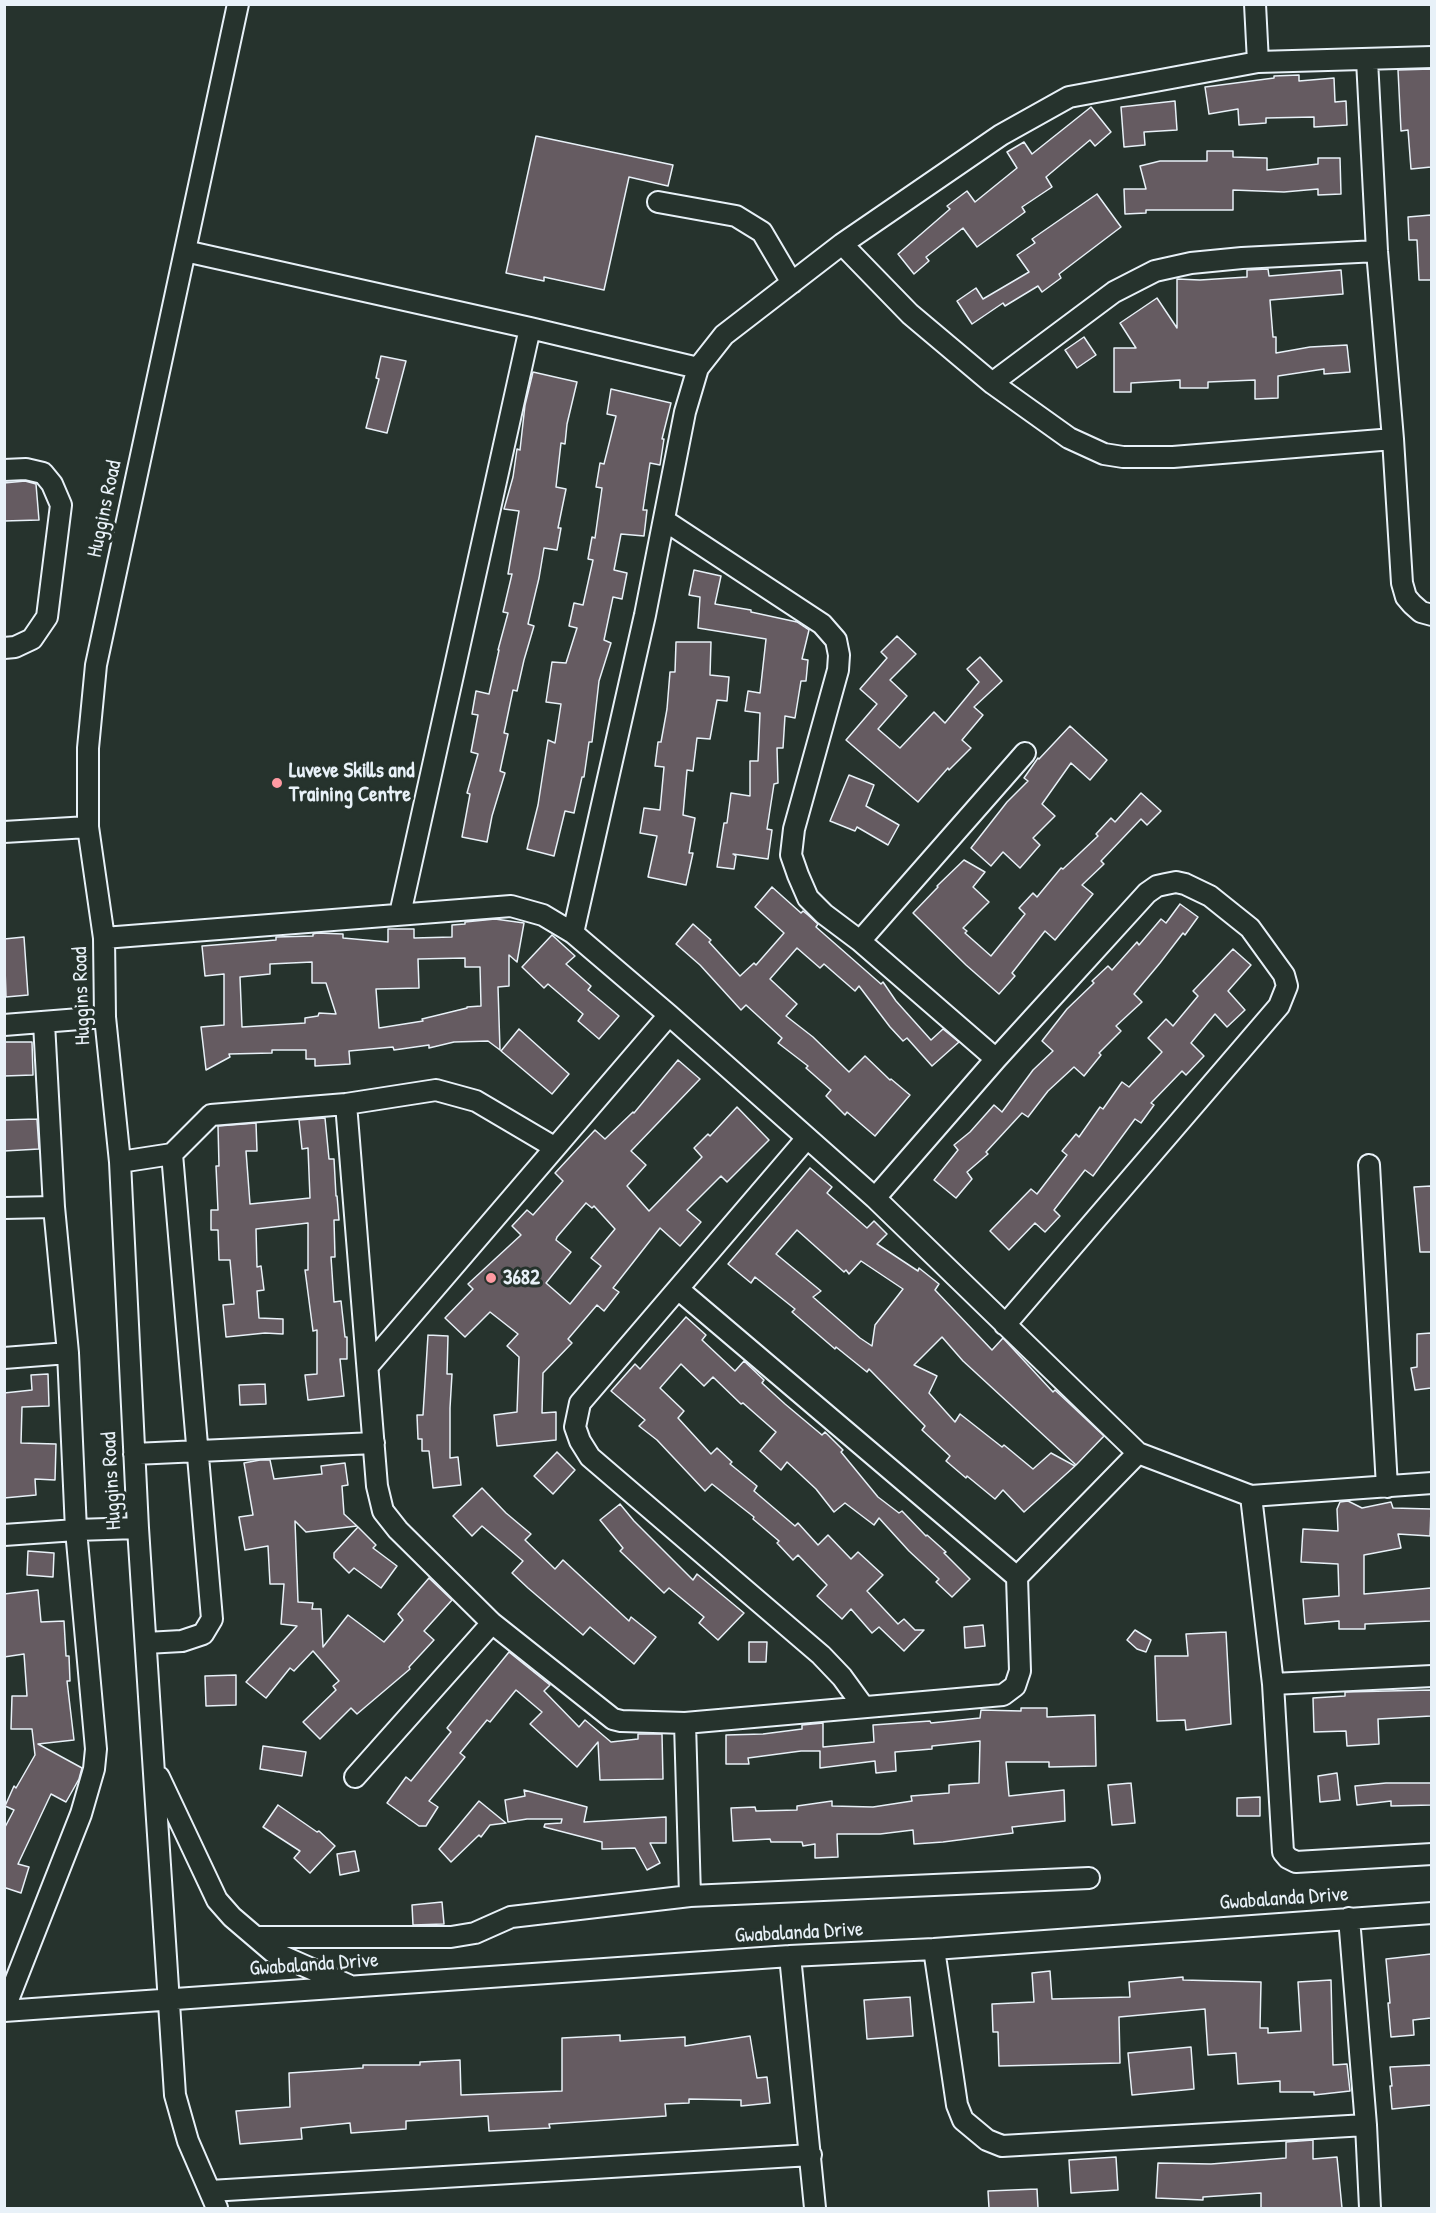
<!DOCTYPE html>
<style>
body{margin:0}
#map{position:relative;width:1436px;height:2213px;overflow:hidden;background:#26332d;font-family:"Patrick Hand",sans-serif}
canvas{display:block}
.frame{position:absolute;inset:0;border:6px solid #e8f1f8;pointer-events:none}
</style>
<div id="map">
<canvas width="1436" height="2213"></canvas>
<div class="frame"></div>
</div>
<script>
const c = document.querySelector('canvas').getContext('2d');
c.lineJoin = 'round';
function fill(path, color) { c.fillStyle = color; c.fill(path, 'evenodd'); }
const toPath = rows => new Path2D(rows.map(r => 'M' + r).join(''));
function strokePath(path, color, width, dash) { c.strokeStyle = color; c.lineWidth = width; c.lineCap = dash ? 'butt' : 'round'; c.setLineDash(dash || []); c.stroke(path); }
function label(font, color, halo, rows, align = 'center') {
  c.font = font + ' "Patrick Hand",sans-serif'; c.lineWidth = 6; c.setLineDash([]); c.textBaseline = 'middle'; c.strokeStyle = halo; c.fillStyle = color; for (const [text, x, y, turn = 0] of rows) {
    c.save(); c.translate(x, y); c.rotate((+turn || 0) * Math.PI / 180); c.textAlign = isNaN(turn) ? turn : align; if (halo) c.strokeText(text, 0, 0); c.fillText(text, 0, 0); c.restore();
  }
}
const building = toPath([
 [1431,69,1431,167,1411,169,1408,130,1401,131,1398,70,1431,69],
 [1299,75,1299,81,1334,78,1335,102,1346,101,1347,125,1314,127,1314,117,1266,118,1266,123,1239,125,1238,109,1209,114,1205,87,1274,78,1274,76,1299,75],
 [1175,101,1177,130,1144,132,1145,145,1124,147,1121,107,1175,101],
 [1091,107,1111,132,1095,146,1090,140,1046,177,1052,187,1022,207,1025,212,977,247,963,228,926,257,929,261,914,274,898,254,950,209,947,206,967,191,975,202,1017,168,1007,152,1024,142,1032,154,1091,107],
 [536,136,673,165,668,186,629,177,604,290,544,277,544,281,506,273,536,136],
 [1207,151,1233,151,1233,157,1267,158,1267,170,1318,164,1318,158,1340,158,1341,194,1318,195,1318,189,1284,192,1233,190,1233,210,1146,210,1146,213,1125,214,1124,189,1146,189,1140,166,1160,161,1207,161,1207,151],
 [1097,194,1121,227,1059,274,1061,278,1042,292,1038,286,1005,306,1003,303,972,324,957,301,976,288,983,299,1029,272,1017,255,1035,243,1032,239,1097,194],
 [1431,215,1431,280,1419,280,1417,240,1409,240,1408,217,1431,215],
 [1268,269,1269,276,1341,270,1343,294,1270,300,1273,337,1276,337,1276,353,1310,347,1347,345,1350,372,1324,374,1324,369,1278,376,1278,398,1255,399,1255,380,1208,382,1208,388,1180,388,1180,380,1131,383,1131,392,1114,392,1114,348,1136,348,1120,323,1157,298,1177,328,1177,279,1200,280,1247,277,1247,270,1268,269],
 [1084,337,1096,355,1077,368,1065,350,1084,337],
 [381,356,406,361,387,433,366,428,379,379,376,378,381,356],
 [533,372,577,382,567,424,565,444,561,443,556,487,566,489,558,528,561,528,557,550,544,548,539,578,528,624,534,626,524,660,517,691,513,690,504,733,508,734,500,771,505,773,492,816,487,842,462,837,470,794,467,793,478,754,471,752,478,715,472,714,476,691,489,694,499,650,498,650,508,613,503,612,512,574,508,574,519,511,504,509,513,477,517,449,520,450,525,405,533,372],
 [611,389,671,403,662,439,664,439,660,465,650,463,643,510,647,510,644,536,621,534,614,570,627,573,622,599,613,597,604,640,611,643,599,681,592,742,589,742,584,777,582,777,574,813,565,811,554,856,527,849,538,805,548,740,555,743,561,704,546,702,552,662,566,663,577,628,569,626,574,603,583,605,593,560,588,559,592,537,595,538,602,488,596,487,600,463,604,464,616,416,607,414,611,389],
 [25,481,36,484,39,520,4,521,4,483,25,481],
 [694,570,721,576,715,604,751,610,751,612,797,622,809,630,802,659,808,660,806,681,801,681,795,718,785,716,783,748,777,748,778,783,774,784,767,829,772,830,768,859,733,854,736,856,734,869,717,867,724,823,727,823,731,793,750,796,750,761,758,761,760,713,745,711,748,691,760,693,766,639,698,628,700,597,689,595,694,570],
 [897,636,916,654,890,680,907,696,878,729,900,748,934,712,945,723,979,682,967,669,980,657,1002,681,974,707,983,715,962,740,971,748,949,770,948,768,918,802,846,740,877,704,860,689,887,658,881,652,897,636],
 [676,642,711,642,710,675,729,677,727,701,717,700,710,739,697,738,693,771,687,770,683,815,695,818,689,853,693,853,686,885,648,877,657,836,640,833,644,808,660,810,664,767,655,766,658,742,661,742,667,709,670,672,675,672,676,642],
 [1070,726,1107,760,1090,780,1071,763,1042,804,1055,816,1033,838,1040,845,1020,868,1003,852,991,866,971,848,1007,802,1028,781,1024,778,1038,758,1039,759,1070,726],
 [849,775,874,785,866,806,899,825,888,845,857,827,855,831,830,821,849,775],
 [1141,793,1161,811,1147,825,1141,819,1101,861,1104,864,1082,885,1093,894,1055,940,1045,931,1012,973,1015,976,999,994,966,965,913,913,938,887,937,886,964,860,985,872,973,887,989,902,963,928,967,931,965,933,991,956,1025,914,1019,908,1033,893,1037,897,1061,868,1063,869,1098,836,1096,834,1111,818,1115,822,1141,793],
 [772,887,801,913,803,911,808,915,818,924,816,927,881,984,883,982,896,1001,931,1040,943,1029,959,1042,932,1066,907,1038,903,1041,890,1027,859,986,855,991,824,964,820,968,797,948,770,979,797,1004,786,1016,813,1037,849,1072,865,1056,890,1080,891,1079,910,1095,875,1136,847,1112,845,1115,826,1096,831,1090,806,1068,808,1066,778,1043,782,1038,746,1005,741,1010,700,965,676,944,693,924,711,940,709,942,740,976,754,963,756,965,784,933,755,907,772,887],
 [1180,904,1198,917,1185,935,1183,933,1160,963,1134,994,1142,1002,1116,1026,1121,1031,1099,1053,1101,1055,1084,1076,1074,1067,1048,1091,1028,1117,1022,1113,986,1152,988,1154,967,1172,972,1179,956,1198,934,1180,958,1150,954,1145,970,1132,994,1105,1002,1112,1033,1070,1053,1051,1042,1041,1067,1009,1094,983,1092,981,1108,966,1112,970,1137,942,1139,945,1161,919,1166,923,1180,904],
 [495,919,524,923,517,962,509,955,509,986,498,987,500,1050,488,1041,454,1042,429,1048,429,1045,394,1050,393,1047,349,1051,350,1064,315,1066,315,1059,306,1059,306,1050,272,1050,272,1053,229,1054,230,1057,206,1070,201,1027,224,1025,224,974,205,976,202,946,276,940,276,937,313,936,313,934,317,933,343,934,343,938,388,942,388,929,414,929,414,938,452,937,452,925,465,924,465,922,495,919],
 [465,958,465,967,480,967,481,1006,467,1007,467,1008,422,1019,423,1021,379,1028,376,989,419,988,418,959,465,958],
 [312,962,312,983,326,983,336,1014,319,1013,318,1016,305,1018,305,1023,242,1027,240,977,270,974,270,964,312,962],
 [552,935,575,956,566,964,591,986,588,990,619,1016,599,1039,578,1021,583,1014,548,984,544,988,522,967,552,935],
 [24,937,28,995,6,997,4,939,24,937],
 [1233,949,1251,965,1228,991,1245,1010,1227,1027,1215,1014,1191,1043,1204,1056,1186,1075,1182,1071,1151,1103,1154,1105,1141,1123,1135,1119,1093,1176,1085,1170,1054,1210,1060,1216,1045,1232,1035,1223,1009,1250,990,1231,1031,1189,1037,1194,1067,1155,1062,1151,1076,1134,1079,1137,1100,1107,1103,1109,1122,1082,1129,1087,1162,1052,1148,1038,1166,1019,1173,1026,1198,996,1193,991,1233,949],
 [519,1029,569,1074,552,1094,501,1051,519,1029],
 [4,1042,32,1042,33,1075,4,1076,4,1042],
 [678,1060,700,1079,631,1151,646,1165,627,1186,649,1211,702,1157,694,1148,708,1134,710,1136,737,1107,769,1140,727,1182,721,1176,687,1210,701,1222,680,1246,660,1228,613,1288,619,1292,604,1311,597,1305,568,1339,572,1343,543,1373,542,1413,556,1412,556,1440,497,1446,494,1415,517,1412,519,1357,507,1346,518,1334,490,1312,465,1337,445,1318,473,1289,468,1284,521,1235,512,1226,527,1210,533,1215,563,1181,555,1173,595,1130,605,1139,633,1112,634,1113,678,1060],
 [586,1203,592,1208,594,1206,615,1229,591,1258,601,1266,570,1304,546,1283,571,1252,556,1240,557,1237,586,1203],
 [325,1118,329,1159,334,1159,336,1196,337,1196,339,1220,334,1220,335,1257,331,1257,334,1302,341,1301,345,1337,347,1337,347,1359,340,1359,344,1396,308,1400,305,1375,317,1374,317,1330,313,1331,305,1270,308,1270,308,1223,256,1229,257,1267,261,1266,264,1290,257,1291,259,1318,283,1319,283,1334,265,1333,226,1337,223,1305,234,1304,230,1260,219,1260,218,1230,211,1230,211,1210,218,1210,216,1166,219,1166,218,1126,256,1123,257,1151,246,1151,250,1204,310,1198,308,1148,302,1149,299,1120,325,1118],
 [37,1119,39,1149,4,1151,4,1120,37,1119],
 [810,1168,832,1187,827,1193,867,1228,874,1221,887,1234,877,1244,918,1271,919,1268,939,1284,935,1290,992,1350,1003,1338,1053,1392,1055,1390,1104,1436,1076,1465,963,1361,942,1337,914,1365,937,1376,929,1393,955,1422,960,1414,1002,1447,1004,1445,1033,1469,1051,1453,1075,1466,1024,1512,1003,1490,995,1499,967,1476,966,1478,946,1461,950,1456,922,1430,925,1426,869,1369,867,1372,836,1347,835,1349,792,1312,795,1309,755,1277,751,1283,728,1264,810,1168],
 [797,1230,844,1272,846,1270,849,1274,861,1261,903,1289,875,1325,872,1346,860,1338,813,1297,821,1291,776,1254,797,1230],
 [1431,1186,1431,1252,1420,1252,1414,1187,1431,1186],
 [686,1317,706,1335,702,1340,735,1371,744,1361,764,1380,762,1383,785,1404,822,1435,825,1432,843,1450,841,1452,878,1497,899,1513,902,1511,926,1536,927,1535,946,1552,944,1553,970,1579,952,1597,936,1582,939,1579,909,1551,879,1518,874,1525,845,1503,834,1512,816,1489,787,1462,781,1470,760,1451,776,1432,743,1403,741,1404,713,1377,704,1386,681,1364,660,1388,684,1411,678,1418,711,1454,717,1448,732,1462,730,1464,757,1486,754,1491,795,1526,798,1523,818,1545,828,1535,851,1559,858,1552,883,1575,867,1591,898,1624,904,1619,915,1630,924,1630,904,1651,879,1627,872,1633,851,1609,842,1619,817,1596,827,1585,798,1555,793,1560,777,1543,779,1541,753,1519,754,1517,712,1484,705,1491,657,1440,639,1426,645,1420,611,1391,635,1364,640,1369,686,1317],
 [1431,1333,1431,1388,1415,1390,1411,1368,1417,1367,1417,1334,1431,1333],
 [428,1335,448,1336,447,1374,452,1374,450,1408,450,1458,458,1457,461,1485,433,1488,429,1451,422,1451,422,1439,418,1439,417,1415,423,1415,428,1335],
 [48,1374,49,1406,22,1407,21,1443,56,1444,55,1480,35,1479,36,1495,4,1498,4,1393,32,1390,31,1375,48,1374],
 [265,1384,266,1404,240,1405,239,1385,265,1384],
 [557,1452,575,1470,553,1494,534,1476,557,1452],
 [260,1460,270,1460,274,1479,322,1474,321,1466,345,1463,348,1485,342,1486,344,1514,357,1526,306,1532,295,1521,298,1602,313,1603,312,1609,321,1609,323,1647,348,1615,384,1642,403,1620,398,1614,429,1578,452,1600,424,1631,434,1640,409,1667,410,1669,357,1714,351,1708,320,1739,303,1722,336,1690,333,1686,339,1681,313,1651,294,1671,290,1668,266,1698,246,1682,297,1626,281,1624,284,1584,270,1584,268,1546,245,1550,239,1517,253,1515,244,1463,260,1460],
 [482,1488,506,1513,531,1534,525,1540,555,1569,563,1560,629,1621,631,1617,656,1637,634,1664,590,1627,583,1635,528,1588,512,1573,523,1561,482,1526,472,1536,453,1516,482,1488],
 [1348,1501,1362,1508,1391,1502,1393,1508,1431,1509,1430,1536,1398,1534,1401,1548,1364,1555,1364,1594,1431,1588,1431,1621,1365,1624,1365,1629,1339,1629,1339,1621,1305,1624,1303,1599,1339,1596,1338,1564,1301,1562,1303,1529,1338,1531,1337,1509,1340,1502,1348,1501],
 [620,1504,634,1521,693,1580,697,1574,744,1613,718,1640,699,1623,704,1617,669,1588,664,1593,620,1551,623,1548,600,1520,620,1504],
 [358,1527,376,1545,373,1548,397,1566,381,1588,354,1568,349,1573,334,1558,334,1553,358,1527],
 [28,1551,54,1553,53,1577,27,1575,28,1551],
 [38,1590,41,1622,64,1621,66,1656,69,1656,70,1681,67,1681,74,1740,38,1744,82,1768,79,1779,66,1802,51,1794,18,1864,29,1867,21,1893,6,1888,4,1891,4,1829,14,1810,5,1806,14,1786,16,1788,35,1755,32,1729,11,1729,12,1696,27,1696,24,1654,4,1657,4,1594,38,1590],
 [983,1625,985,1646,965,1648,964,1627,983,1625],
 [1135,1630,1151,1640,1146,1652,1137,1649,1127,1640,1135,1630],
 [1226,1632,1231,1724,1186,1730,1185,1720,1157,1721,1155,1656,1188,1656,1186,1634,1226,1632],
 [749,1642,767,1642,766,1662,749,1662,749,1642],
 [509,1652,550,1685,544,1691,579,1727,585,1720,611,1742,638,1739,638,1734,662,1734,663,1779,600,1780,598,1742,577,1767,530,1724,542,1712,516,1690,490,1722,487,1720,460,1753,465,1757,429,1801,438,1807,426,1826,419,1826,387,1803,406,1777,411,1781,451,1732,447,1728,509,1652],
 [236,1675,236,1705,206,1706,205,1676,236,1675],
 [1431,1690,1431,1716,1378,1719,1379,1744,1347,1746,1346,1731,1314,1732,1313,1698,1345,1696,1345,1692,1431,1690],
 [1021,1708,1047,1708,1047,1717,1095,1715,1096,1766,1049,1767,1049,1762,1006,1762,1009,1796,1064,1790,1065,1821,1012,1827,1013,1833,943,1842,914,1844,913,1830,880,1834,837,1834,838,1857,815,1858,815,1844,803,1846,802,1842,771,1842,770,1839,733,1841,731,1808,755,1807,756,1811,797,1810,797,1806,832,1801,832,1806,873,1807,912,1801,911,1796,949,1793,949,1785,979,1783,980,1741,932,1746,932,1749,895,1752,896,1771,876,1773,875,1761,820,1768,820,1751,801,1751,748,1758,749,1764,726,1764,726,1735,763,1734,802,1729,802,1725,823,1723,823,1747,874,1742,873,1725,930,1721,931,1723,980,1718,981,1710,1021,1711,1021,1708],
 [263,1746,306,1752,302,1776,260,1769,263,1746],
 [1337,1773,1340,1800,1320,1802,1318,1776,1337,1773],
 [1131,1783,1135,1823,1112,1825,1108,1785,1131,1783],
 [1386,1783,1431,1783,1431,1805,1391,1806,1391,1801,1357,1805,1355,1786,1386,1783],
 [524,1790,587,1807,584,1822,666,1817,666,1843,650,1843,660,1863,647,1870,635,1848,602,1849,602,1842,544,1827,545,1824,561,1823,562,1819,527,1819,508,1822,505,1800,525,1796,524,1790],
 [1260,1797,1260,1816,1237,1816,1237,1798,1260,1797],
 [479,1801,506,1823,490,1825,481,1837,479,1835,451,1862,439,1849,479,1801],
 [278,1805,317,1832,319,1831,335,1846,310,1873,294,1858,300,1851,263,1827,278,1805],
 [355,1851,359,1871,340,1875,337,1854,355,1851],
 [442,1902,444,1924,413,1925,412,1905,442,1902],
 [1431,1954,1431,2018,1413,2020,1414,2035,1391,2037,1388,2003,1390,2003,1386,1959,1431,1954],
 [1050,1971,1052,1999,1130,1997,1129,1982,1183,1977,1183,1980,1261,1982,1260,2028,1268,2028,1268,2033,1301,2031,1298,1982,1331,1980,1333,2065,1347,2064,1350,2091,1314,2095,1314,2092,1280,2092,1280,2081,1238,2084,1236,2053,1208,2055,1205,2009,1119,2017,1120,2063,999,2066,998,2032,993,2032,992,2004,1034,2002,1032,1973,1050,1971],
 [910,1997,913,2036,867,2039,864,2000,910,1997],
 [620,2035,620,2041,685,2037,685,2046,750,2036,757,2078,767,2077,770,2103,741,2106,741,2100,689,2099,689,2103,665,2104,666,2116,549,2124,550,2128,489,2131,488,2116,406,2121,406,2129,351,2133,350,2123,301,2128,302,2139,240,2144,236,2111,290,2107,289,2073,363,2068,363,2065,420,2065,420,2062,460,2060,461,2095,562,2091,562,2038,620,2035],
 [1191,2047,1194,2089,1132,2095,1128,2053,1191,2047],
 [1431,2065,1431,2105,1392,2109,1390,2086,1392,2086,1390,2067,1431,2065],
 [1313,2140,1313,2159,1337,2157,1342,2208,1261,2208,1261,2193,1203,2197,1203,2200,1156,2198,1158,2163,1211,2164,1286,2158,1286,2142,1313,2140],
 [1116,2157,1118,2190,1071,2193,1069,2160,1116,2157],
 [1037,2189,1038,2208,989,2208,988,2191,1037,2189]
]);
const minor = toPath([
 [1255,4,1258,62],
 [1367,60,1377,251,1393,439,1402,583,1406,597,1412,604,1421,612,1432,615],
 [658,202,736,216,762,232,792,283],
 [842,244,910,314,992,383,1069,438,1104,454,1123,457,1173,457,1393,439],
 [185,251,530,328,698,368],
 [992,383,1114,292,1155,271,1191,263,1242,258,1377,251],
 [4,470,26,469,43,473,52,484,61,505,47,617,32,639,15,647,4,648],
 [664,520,822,624,836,640,839,655,838,670,794,829,791,855,798,875,808,898,824,914,860,941,996,1059],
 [4,832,88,827],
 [400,914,530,328],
 [573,933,645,615,685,412,698,368,724,335,842,244,1001,135,1069,97,1258,62,1432,57],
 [104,938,511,906,543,915,573,933,669,1015,875,1198,1138,1453,1251,1496,1432,1483],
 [860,941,1025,753],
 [4,1025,105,1017],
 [346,1104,377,1486,383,1511,398,1530,492,1623,613,1719,621,1721,685,1723,1003,1695,1015,1686,1020,1671,1017,1577,1138,1453],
 [807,1138,580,1403,575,1427,580,1441,590,1457,821,1655,842,1677,863,1706],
 [120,1162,172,1154,211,1115,346,1104,436,1090,476,1101,554,1147],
 [1369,1165,1387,1487],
 [875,1198,996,1059,1147,893,1157,886,1166,884,1176,882,1185,884,1210,896,1250,928,1284,975,1287,986,1279,1006,1005,1325],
 [4,1208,54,1207],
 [678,1289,1017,1577],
 [4,1358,68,1353],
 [368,1366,669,1015],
 [134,1454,374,1443],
 [1251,1496,1273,1684,1283,1852,1288,1858,1296,1862,1432,1854],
 [4,1535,76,1530,138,1528],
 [146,1643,182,1641,203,1634,212,1619,172,1154],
 [1273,1684,1432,1676],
 [685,1723,690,1896],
 [159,1777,217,1900,232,1917,273,1952,348,1985],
 [355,1777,492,1623],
 [1349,1918,1366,2125,1370,2208],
 [256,1937,451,1937,475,1933,511,1917,690,1896,1089,1878],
 [934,1949,957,2105,963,2120,987,2140,1002,2146,1366,2125],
 [790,1956,815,2208],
 [4,2010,81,1814,94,1769,96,1749,76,1530,68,1353,54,1207,44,1023],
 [4,2011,790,1956,934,1949,1432,1913],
 [210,2191,811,2155],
 [217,2208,188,2141,175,2095,138,1528,120,1162,105,1017,104,938,88,827,88,748,96,665,238,4]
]);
const markers = [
 [277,783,6,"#ff9aa2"],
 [491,1278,6,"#ff9aa2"]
];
const streetNames = [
 ["Huggins Road",105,509,-78],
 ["Huggins Road",82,996,-92],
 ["Huggins Road",112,1481,-93],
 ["Gwabalanda Drive",1284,1899,-4],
 ["Gwabalanda Drive",799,1933,-3],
 ["Gwabalanda Drive",314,1965,-4]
];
const poiNames = [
 ["Luveve Skills and",289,771],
 ["Training Centre",289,795],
 ["3682",503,1278]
];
fill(building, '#655b61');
strokePath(building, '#e8f1f8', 1.5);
strokePath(minor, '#e8f1f8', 24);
strokePath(minor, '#26332d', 20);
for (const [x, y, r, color] of markers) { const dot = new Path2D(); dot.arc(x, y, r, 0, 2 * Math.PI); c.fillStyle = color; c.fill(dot); strokePath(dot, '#26332d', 2); }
label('21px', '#e8f1f8', '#26332d', streetNames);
label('bold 21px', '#e8f1f8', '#26332d', poiNames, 'left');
</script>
